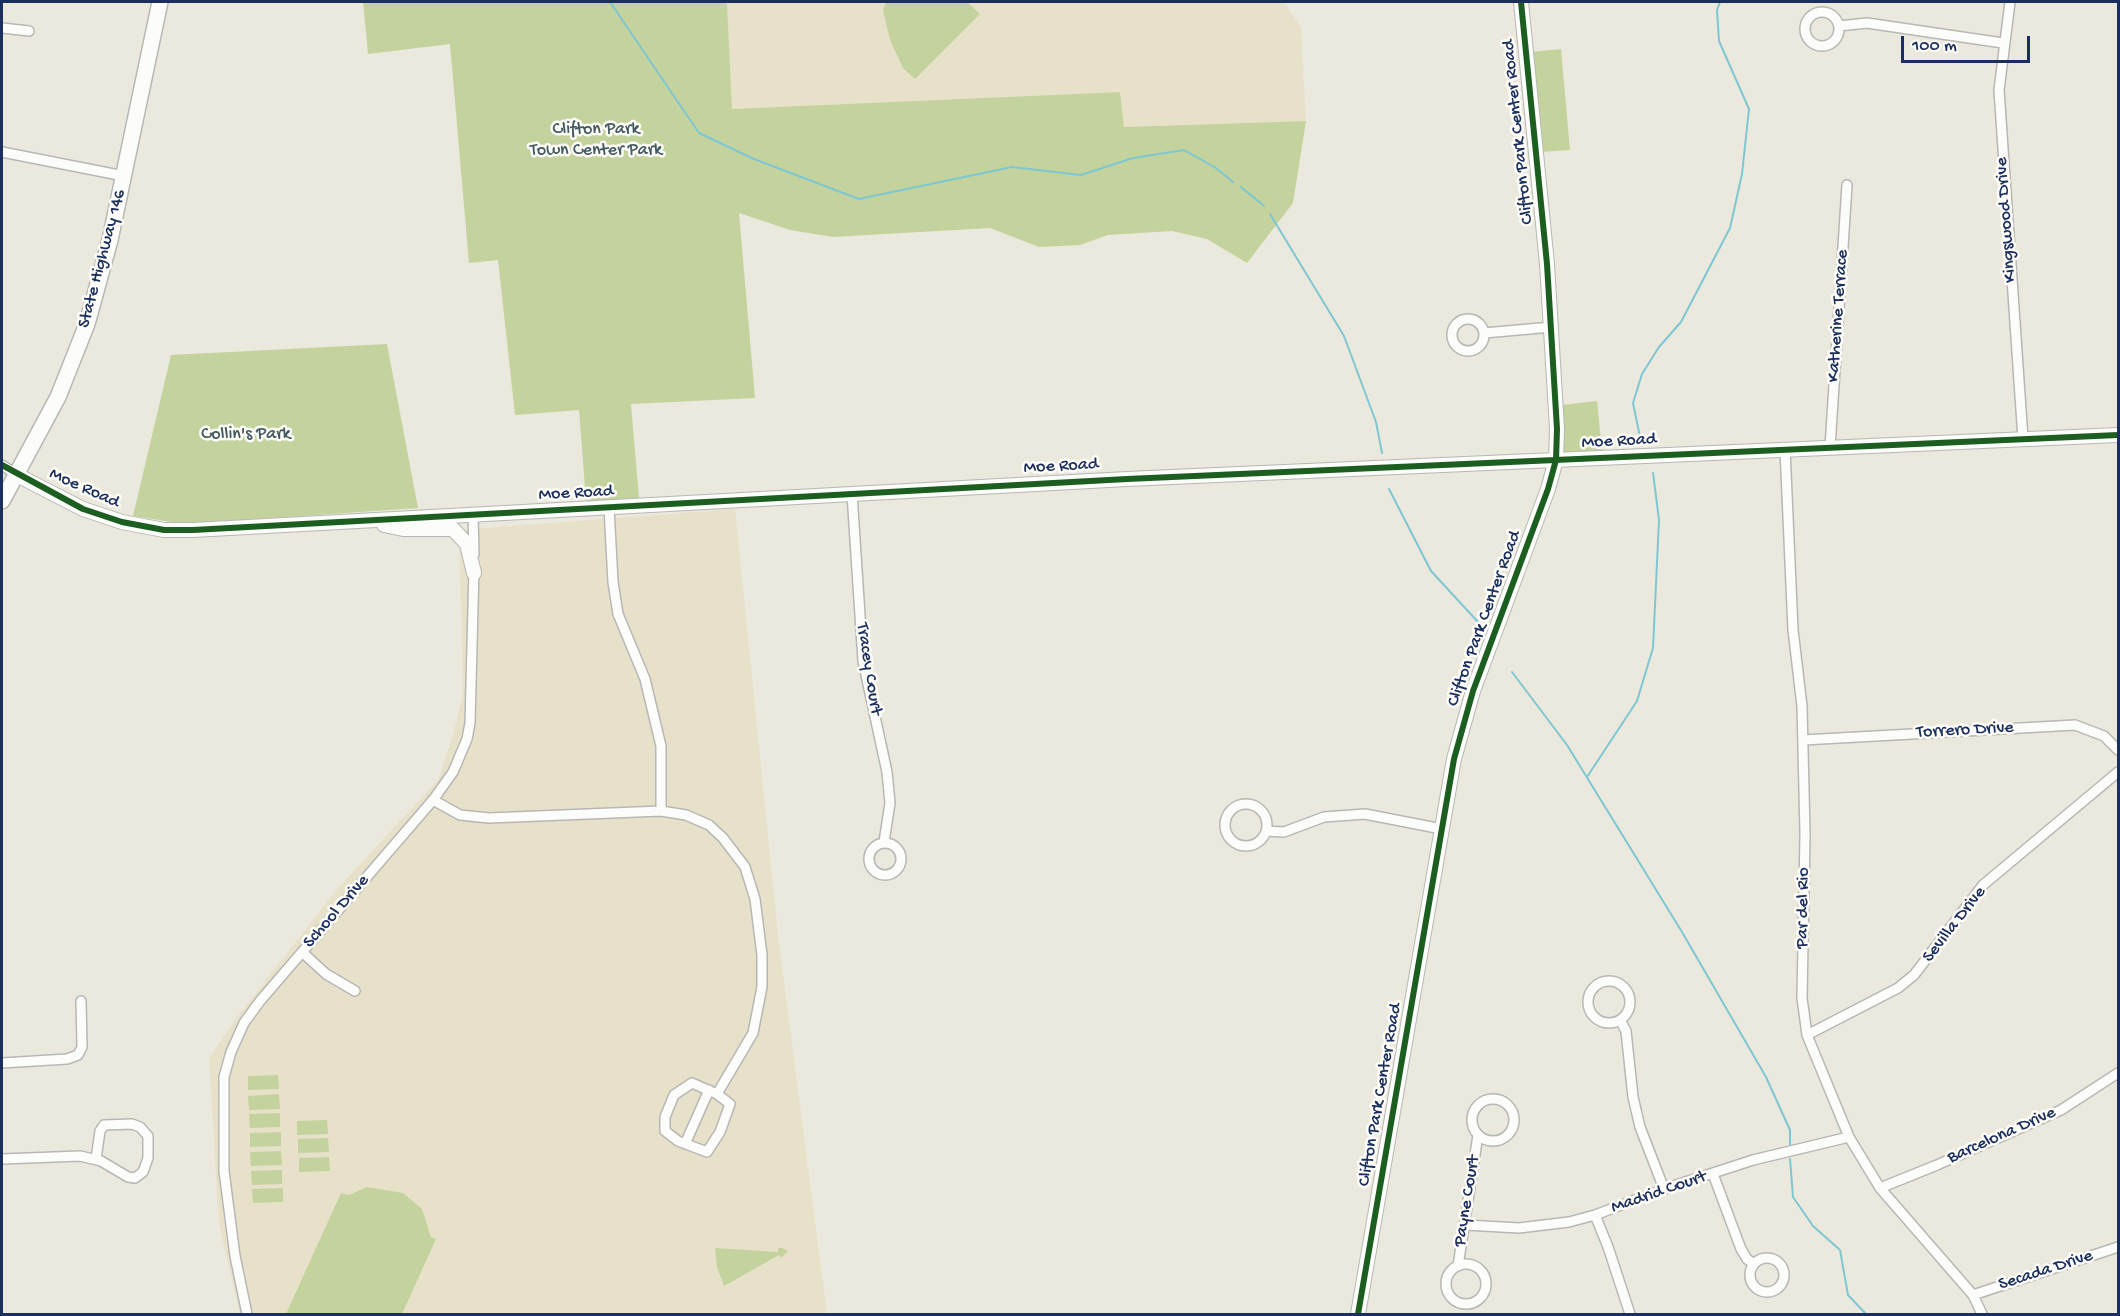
<!DOCTYPE html>
<style>
body{margin:0}
#map{position:relative;width:2120px;height:1316px;overflow:hidden;background:#ebe9dd;font-family:"Gochi Hand",sans-serif}
canvas{display:block}
.frame{position:absolute;inset:0;border:3px solid #1b2f5e;pointer-events:none}
.scale{position:absolute;left:1901px;top:36px;width:129px;height:27px;box-sizing:border-box;border:3px solid #1b2f5e;border-top:0;padding-left:8px;font-size:18px;line-height:21px;white-space:nowrap;color:#1b2f5e;-webkit-text-stroke:4px #fdfcf7;paint-order:stroke}
</style>
<div id="map">
<canvas width="2120" height="1316"></canvas>
<div class="frame"></div>
<div class="scale">100 m</div>
</div>
<script>
const c = document.querySelector('canvas').getContext('2d');
c.lineJoin = 'round';
function fill(path, color) { c.fillStyle = color; c.fill(path, 'evenodd'); }
const toPath = rows => new Path2D(rows.map(r => 'M' + r).join(''));
function strokePath(path, color, width, dash) { c.strokeStyle = color; c.lineWidth = width; c.lineCap = dash ? 'butt' : 'round'; c.setLineDash(dash || []); c.stroke(path); }
function label(font, color, halo, rows, align = 'center') {
  c.font = font + ' "Gochi Hand",sans-serif'; c.lineWidth = 5; c.setLineDash([]); c.textBaseline = 'middle'; c.strokeStyle = halo; c.fillStyle = color; for (const [text, x, y, turn = 0] of rows) {
    c.save(); c.translate(x, y); c.rotate((+turn || 0) * Math.PI / 180); c.textAlign = isNaN(turn) ? turn : align; if (halo) c.strokeText(text, 0, 0); c.fillText(text, 0, 0); c.restore();
  }
}
const built = toPath([
 [727,2,1284,2,1301,28,1306,121,1124,127,1120,92,732,109],
 [735,509,778,935,827,1314,240,1314,219,1224,209,1058,237,1017,338,888,438,780,453,735,463,693,459,530]
]);
const green = toPath([
 [363,2,727,2,732,109,1120,92,1124,127,1306,121,1293,203,1247,263,1207,239,1172,231,1108,235,1080,245,1039,247,990,228,833,237,790,230,739,213,755,398,631,404,639,498,586,501,579,410,515,415,498,260,469,263,450,44,368,54],
 [886,2,967,2,980,14,915,79,903,68,890,40,883,10],
 [1561,49,1570,150,1540,152,1531,52],
 [387,344,418,508,185,524,133,516,171,355],
 [1597,401,1602,450,1562,453,1562,405],
 [278,1075,279,1089,248,1090,248,1076],
 [279,1094,280,1109,249,1110,248,1096],
 [280,1113,280,1127,250,1128,249,1114],
 [327,1120,328,1134,297,1135,297,1121],
 [281,1132,281,1146,250,1147,250,1133],
 [328,1138,329,1152,298,1153,298,1139],
 [281,1151,282,1165,251,1166,250,1152],
 [329,1157,330,1171,299,1172,299,1158],
 [282,1170,282,1184,252,1185,251,1171],
 [367,1187,403,1193,422,1209,431,1237,436,1239,402,1314,286,1314,341,1193,349,1195],
 [283,1188,283,1202,253,1203,252,1189],
 [715,1248,778,1252,778,1248,782,1248,788,1251,781,1258,779,1255,724,1286,717,1267]
]);
const stream = toPath([
 [610,2,699,133,754,159,859,199,1012,167,1081,175,1133,158,1184,150,1216,168,1233,182],
 [1241,187,1264,206],
 [1270,214,1344,336,1376,422,1382,453],
 [1640,437,1633,403,1642,374,1659,347,1681,322,1730,228,1742,174,1749,109,1719,41,1717,10,1720,2],
 [1389,489,1431,571,1478,622],
 [1512,672,1567,745,1682,932,1766,1077,1790,1130,1790,1145],
 [1587,777,1637,701,1653,648,1659,520,1653,473],
 [1790,1159,1793,1197,1813,1226,1840,1250,1848,1295,1866,1314]
]);
const street = toPath([
 [2010,2,1999,90,2023,439],
 '1805 29a17 17 0 1 1 34 0a17 17 0 1 1-34 0Z',
 [1839,26,1867,23,2003,43],
 [2,28,29,31],
 [2,152,124,176],
 '1452 335a16 16 0 1 1 32 0a16 16 0 1 1-32 0Z',
 [1484,333,1552,327],
 [1830,447,1847,185],
 [1785,449,1793,630,1802,706,1805,834,1802,998,1807,1035,1849,1137,1880,1188,1973,1295,1982,1314],
 [2,465,17,475],
 [852,494,863,661,887,772,890,803,884,842],
 [473,515,474,554],
 [1803,740,2075,725,2104,736,2118,750],
 [433,800,460,815,489,818,661,811,661,746,645,679,618,614,613,582,609,508],
 '1225 825a21 21 0 1 1 42 0a21 21 0 1 1-42 0Z',
 [661,811,686,815,709,825,723,838,745,867,755,899,762,955,762,987,753,1033,717,1094],
 [1266,831,1284,832,1324,817,1365,814,1442,829],
 '869 859a16 16 0 1 1 32 0a16 16 0 1 1-32 0Z',
 [302,952,326,974,355,991],
 '1588 1002a21 21 0 1 1 42 0a21 21 0 1 1-42 0Z',
 [1620,1020,1626,1031,1633,1097,1640,1127,1664,1189],
 [1807,1035,1898,988,1914,975,1983,885,2118,772],
 [2,1063,67,1059,78,1055,82,1047,81,1001],
 [692,1083,717,1094,730,1104,720,1132,707,1152,678,1141,665,1131,665,1117,674,1095,692,1083],
 '1472 1120a21 21 0 1 1 42 0a21 21 0 1 1-42 0Z',
 [685,1144,709,1090],
 [2,1159,80,1156,101,1161,128,1177,135,1178,143,1172,148,1158,148,1136,140,1127,132,1124,104,1125,100,1131,96,1159],
 [1713,1174,1741,1249,1747,1259,1754,1264],
 [1880,1188,1937,1165,2061,1110,2118,1073],
 [1595,1215,1608,1247,1630,1314],
 [1466,1225,1519,1228,1569,1222,1595,1215,1664,1189,1753,1160,1849,1137],
 '1750 1275a17 17 0 1 1 34 0a17 17 0 1 1-34 0Z',
 '1446 1284a20 20 0 1 1 40 0a20 20 0 1 1-40 0Z',
 [1458,1266,1478,1135],
 [1973,1295,2118,1247],
 [247,1314,235,1256,224,1171,224,1077,231,1052,244,1023,260,1001,433,800,453,772,467,739,470,723,474,568]
]);
const secondary = toPath([
 [17,475,83,509,122,522,164,530,193,530,1127,479,2118,435],
 [384,525,403,529,453,529,467,544,474,573],
 [1358,1314,1454,759,1473,691,1548,489,1556,460,1557,429,1547,264,1521,2]
]);
const primary = toPath([
 [2,501,58,397,87,324,110,240,160,2]
]);
const cycleway = toPath([
 [2,465,83,509,122,522,164,530,193,530,1127,479,2118,435],
 [1358,1314,1454,759,1473,691,1548,489,1556,460,1557,429,1547,264,1521,2]
]);
const parkNames = [
 ["Clifton Park",596,130],
 ["Town Center Park",596,151],
 ["Collin's Park",246,435]
];
const streetNames = [
 ["Clifton Park Center Road",1519,132,-96],
 ["Kingswood Drive",2007,220,-94],
 ["State Highway 146",103,259,-75],
 ["Katherine Terrace",1839,316,-86],
 ["Moe Road",1619,442,-3],
 ["Moe Road",1061,467,-3],
 ["Moe Road",84,489,24],
 ["Moe Road",576,494,-3],
 ["Clifton Park Center Road",1485,619,-70],
 ["Tracey Court",868,669,81],
 ["Torrero Drive",1965,731,-3],
 ["Par del Rio",1804,908,-89],
 ["School Drive",337,912,-49],
 ["Sevilla Drive",1955,925,-52],
 ["Clifton Park Center Road",1381,1095,-80],
 ["Barcelona Drive",2002,1136,-24],
 ["Madrid Court",1659,1193,-19],
 ["Payne Court",1468,1201,-81],
 ["Secada Drive",2046,1271,-18]
];
fill(built, '#e7e1ca');
fill(green, '#c4d39d');
strokePath(stream, '#7ec7d2', 2);
strokePath(street, '#b7b8b5', 12);
strokePath(secondary, '#b7b8b5', 16);
strokePath(primary, '#b7b8b5', 18);
strokePath(street, '#fcfcfa', 9);
strokePath(secondary, '#fcfcfa', 14);
strokePath(primary, '#fcfcfa', 15);
strokePath(cycleway, '#1b5e20', 6);
label('18px', '#445b61', '#fdfcf7', parkNames);
label('18px', '#1b2f5e', '#fdfcf7', streetNames);
</script>
